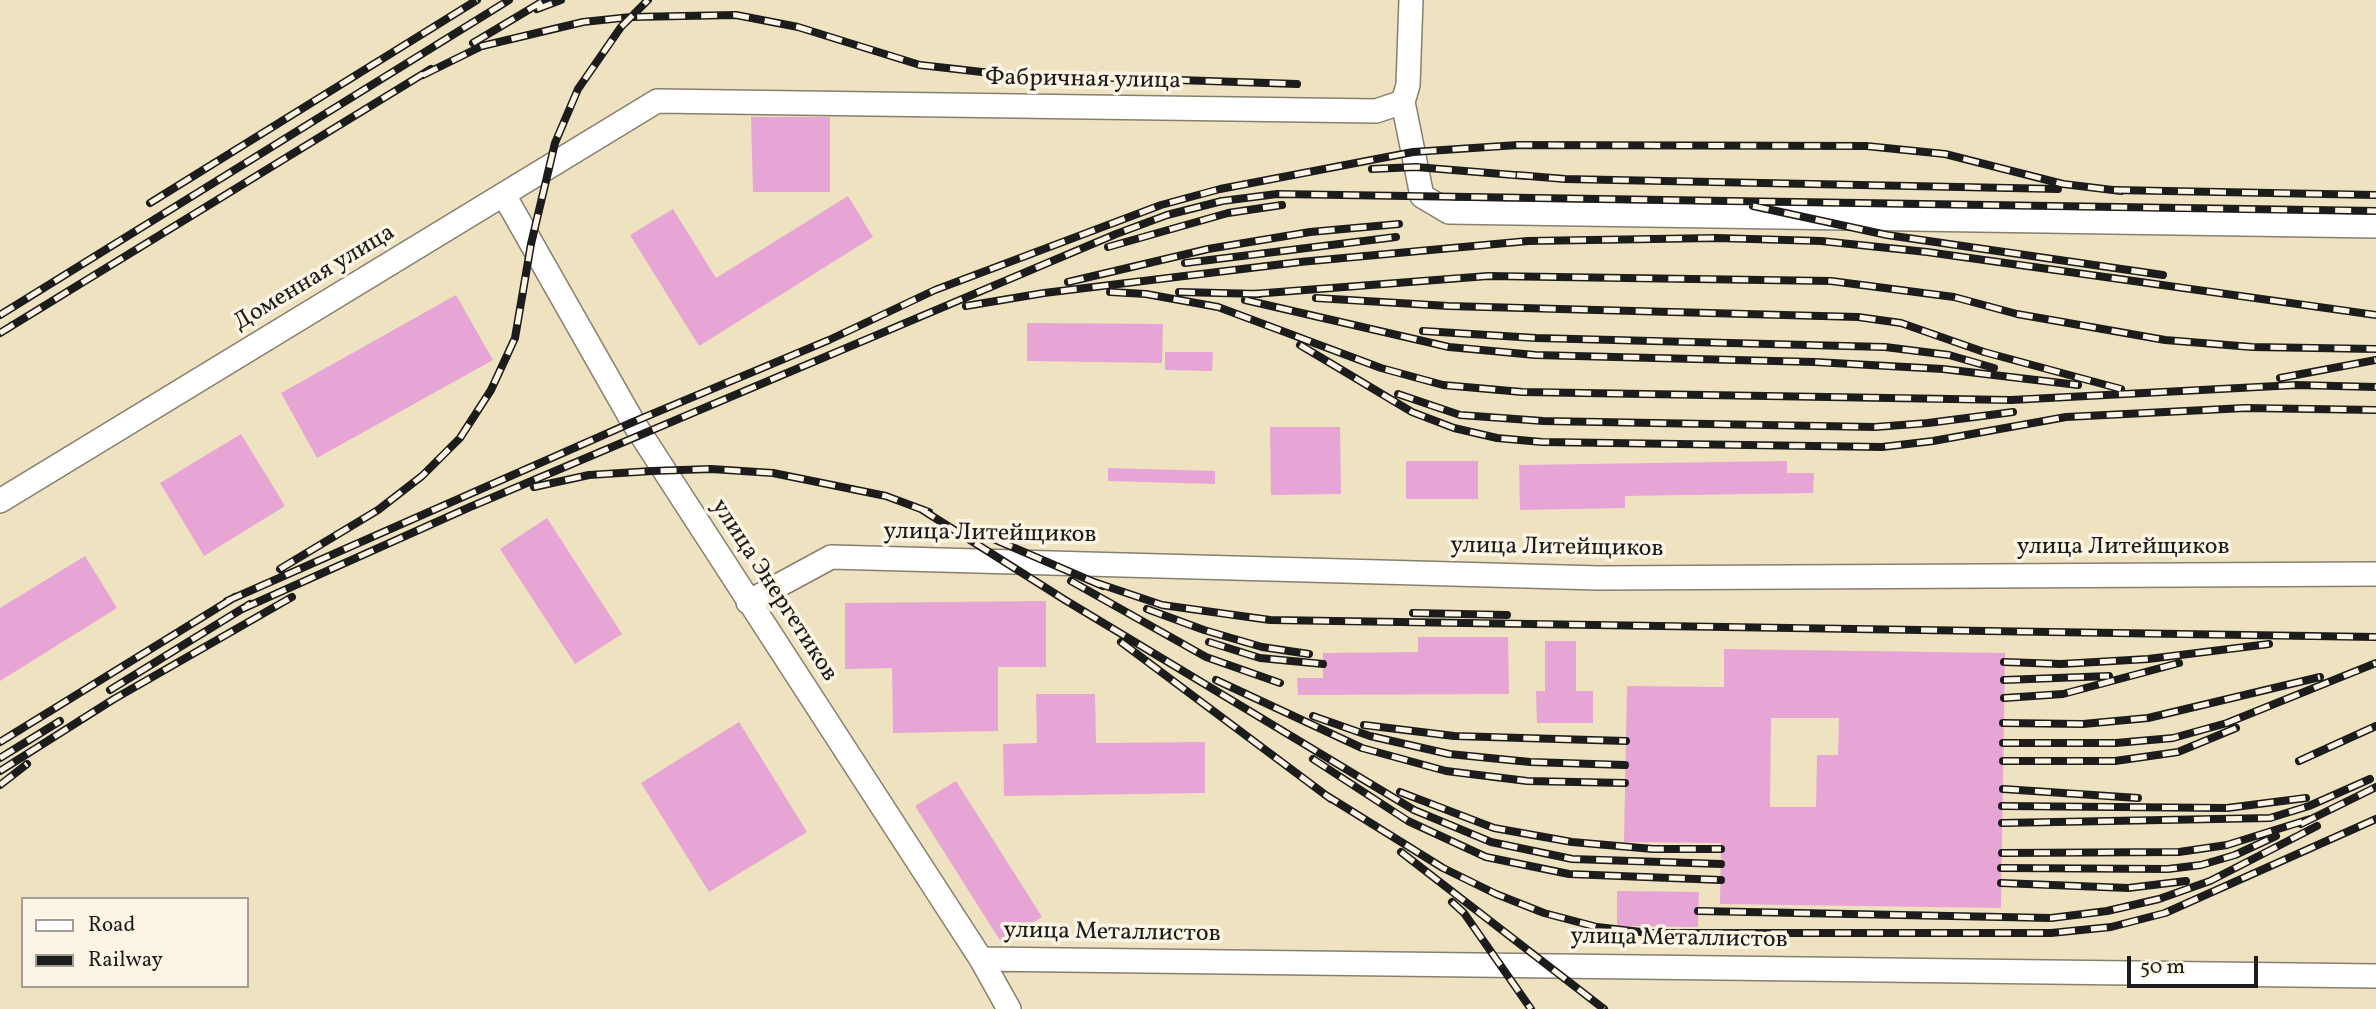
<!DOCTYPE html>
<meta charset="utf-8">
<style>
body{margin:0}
#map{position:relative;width:2376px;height:1009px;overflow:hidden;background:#efe2c1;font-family:Vollkorn,serif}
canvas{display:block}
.legend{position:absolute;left:21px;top:897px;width:228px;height:91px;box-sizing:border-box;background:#fcf5e5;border:2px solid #a29e95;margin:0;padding:9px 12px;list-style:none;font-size:21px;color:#1c1c1c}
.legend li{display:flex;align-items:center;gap:14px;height:35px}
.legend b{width:35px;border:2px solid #a29e95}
.scale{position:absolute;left:2127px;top:956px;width:131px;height:32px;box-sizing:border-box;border:4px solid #1c1c1c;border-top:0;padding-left:9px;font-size:21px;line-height:24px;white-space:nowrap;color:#1c1c1c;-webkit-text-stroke:5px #fcf5e5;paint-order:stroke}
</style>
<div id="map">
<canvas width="2376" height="1009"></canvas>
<ul class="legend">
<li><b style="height:9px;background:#fff"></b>Road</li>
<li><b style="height:9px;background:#1c1c1c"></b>Railway</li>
</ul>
<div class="scale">50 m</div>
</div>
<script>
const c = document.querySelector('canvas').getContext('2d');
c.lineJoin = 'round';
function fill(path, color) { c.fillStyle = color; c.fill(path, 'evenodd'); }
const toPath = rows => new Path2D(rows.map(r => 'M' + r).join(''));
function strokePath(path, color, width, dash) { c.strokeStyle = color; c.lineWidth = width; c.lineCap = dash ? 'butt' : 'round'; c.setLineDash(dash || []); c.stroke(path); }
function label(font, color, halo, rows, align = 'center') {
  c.font = font + ' Vollkorn,serif'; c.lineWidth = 7; c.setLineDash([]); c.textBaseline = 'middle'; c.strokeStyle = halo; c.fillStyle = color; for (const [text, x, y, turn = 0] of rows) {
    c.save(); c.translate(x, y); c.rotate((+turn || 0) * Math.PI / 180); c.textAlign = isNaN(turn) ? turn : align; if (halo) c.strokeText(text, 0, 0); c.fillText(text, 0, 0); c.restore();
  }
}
const building = toPath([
 [751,117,830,117,830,192,753,192],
 [848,196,873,237,699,346,630,235,673,209,716,278],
 [456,295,493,360,317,458,281,393],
 [1027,323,1163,324,1162,363,1027,361],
 [1165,352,1213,352,1212,371,1165,370],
 [1270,427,1340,427,1341,494,1271,495],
 [241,434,285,506,204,556,160,483],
 [1406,461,1478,461,1478,499,1406,499],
 [1787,461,1787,473,1814,473,1813,493,1625,496,1625,508,1520,510,1519,465],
 [1108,468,1215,471,1215,484,1108,481],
 [547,518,622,634,575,664,500,549],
 [85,556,117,608,0,681,0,608],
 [1046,601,1046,667,998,667,998,731,893,733,892,668,845,669,845,603],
 [1418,637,1508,637,1509,694,1298,695,1297,678,1323,678,1323,653,1418,652],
 [1545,641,1576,641,1576,691,1593,691,1593,723,1537,723,1536,691,1545,691],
 [1724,649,2005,653,2001,908,1720,904,1721,843,1624,842,1627,686,1724,687],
 [1771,718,1839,718,1838,755,1817,755,1816,807,1770,807],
 [1036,694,1095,694,1096,743,1205,742,1205,793,1004,796,1003,744,1037,743],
 [739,722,807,832,709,892,641,783],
 [956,781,1042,917,1001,942,915,806],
 [1617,891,1699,892,1698,927,1617,926]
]);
const minor = toPath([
 [1403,102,1422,196,1449,212,2376,226],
 [504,195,633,422,981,959,1009,1009],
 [0,501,657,101,1376,111,1403,102,1408,85,1411,0],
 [748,602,831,557,1599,578,2376,574],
 [981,959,2376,976]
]);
const rail = toPath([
 [537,9,561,0],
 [473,43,545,0],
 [423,75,482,46,583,22,631,17,736,15,798,27,920,65,1000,74,1297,84],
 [1372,169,1416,167,1526,176],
 [1517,175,1565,179,2058,189],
 [2114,190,2376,195],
 [150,203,477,0],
 [1753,206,1887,235,2163,275],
 [1108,247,1228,213,1282,205],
 [1185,263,1396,237],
 [1068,282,1208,249,1310,232,1399,224],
 [1110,292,1146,294,1218,307,1381,368,1443,385,1522,392,2011,400,2296,385,2376,387],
 [1179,292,1260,294],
 [1253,294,1488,276,1831,281,1954,297,2017,314,2165,340,2252,347,2376,349],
 [1316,298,1448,306,1858,317,1901,323,1984,352,2121,389],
 [1245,300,1449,347,1535,355,1815,362,1943,369,2078,385],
 [966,306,1044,293,1300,262,1528,241,1716,238,1821,241,1927,252,2376,315],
 [0,315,509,0],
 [1423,331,1536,338,1885,347,1949,355,1994,368],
 [0,333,431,69],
 [1300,345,1412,412,1454,428,1497,438,1542,442,1882,447,1933,441,2066,417,2245,408,2376,410],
 [2280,378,2376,360],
 [1398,394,1460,415,1543,421,1875,427,1928,423,2013,412],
 [534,487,589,475,652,471,711,469,773,473,886,496,929,512],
 [921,509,1065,600,1414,810,1491,842,1572,859,1721,864],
 [968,528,1103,586],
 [280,569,378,510,422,476,460,438,491,390,515,338,531,244,555,143,578,89,621,27,648,0],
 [1071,581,1206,657,1280,683],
 [1094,582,1162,605,1270,620,2376,637],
 [227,601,633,422,829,340,935,290,1161,205,1220,189,1413,152,1518,145,1866,146,1945,154,2063,184,2121,191],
 [242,609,470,507,1116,234,1167,215,1222,201,1277,194,2376,211],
 [1147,609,1204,630,1262,647,1309,654],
 [1413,613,1507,615],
 [1121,642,1331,799],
 [1209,642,1260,658,1323,664],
 [2004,662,2061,664,2148,659,2269,644],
 [1216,680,1362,748,1446,771,1527,781,1625,783],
 [2004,680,2109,676],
 [110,690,250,604],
 [2004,698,2063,694,2179,663],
 [1313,716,1370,736,1449,754,1530,762,1625,765],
 [2003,723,2083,724,2148,718,2320,677],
 [1364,725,1454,736,1626,741],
 [0,742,235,597],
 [2003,743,2116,743,2173,738,2227,723,2376,663],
 [0,758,60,721],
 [1313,759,1408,821,1486,857,1569,874,1721,880],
 [2003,761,2115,761,2178,752,2236,728],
 [2299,761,2376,726],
 [0,771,114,699,292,597],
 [0,785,27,764],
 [2003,789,2138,798],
 [1400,792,1494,828,1572,842,1653,849,1721,849],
 [1324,794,1443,868,1496,894,1544,913,1597,927,1650,933,2051,933,2111,927,2165,913,2376,819],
 [2002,806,2227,808,2306,798],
 [2002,823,2270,818,2309,806,2370,779],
 [2301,824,2376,787],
 [1401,852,1604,1009],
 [2002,853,2179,852,2227,845,2310,819],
 [2001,868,2168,869,2201,865,2235,855,2276,836],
 [2001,883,2128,888,2186,881],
 [1452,902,1464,913,1531,1009],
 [1698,911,2051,918,2107,911,2159,899,2210,881,2317,826]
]);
const streetNames = [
 ["Фабричная улица",1083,81,1],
 ["Доменная улица",315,279,-31],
 ["улица Литейщиков",990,535,1],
 ["улица Литейщиков",1557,549,1],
 ["улица Литейщиков",2123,549],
 ["улица Энергетиков",773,591,57],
 ["улица Металлистов",1112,934,1],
 ["улица Металлистов",1679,940,1]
];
fill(building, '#e7a5d5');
strokePath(minor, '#867f6e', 26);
strokePath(minor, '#fff', 23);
strokePath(rail, '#1c1c1c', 8);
strokePath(rail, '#fcf5e5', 5, [16]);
label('24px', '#1c1c1c', '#fcf5e5', streetNames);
</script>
